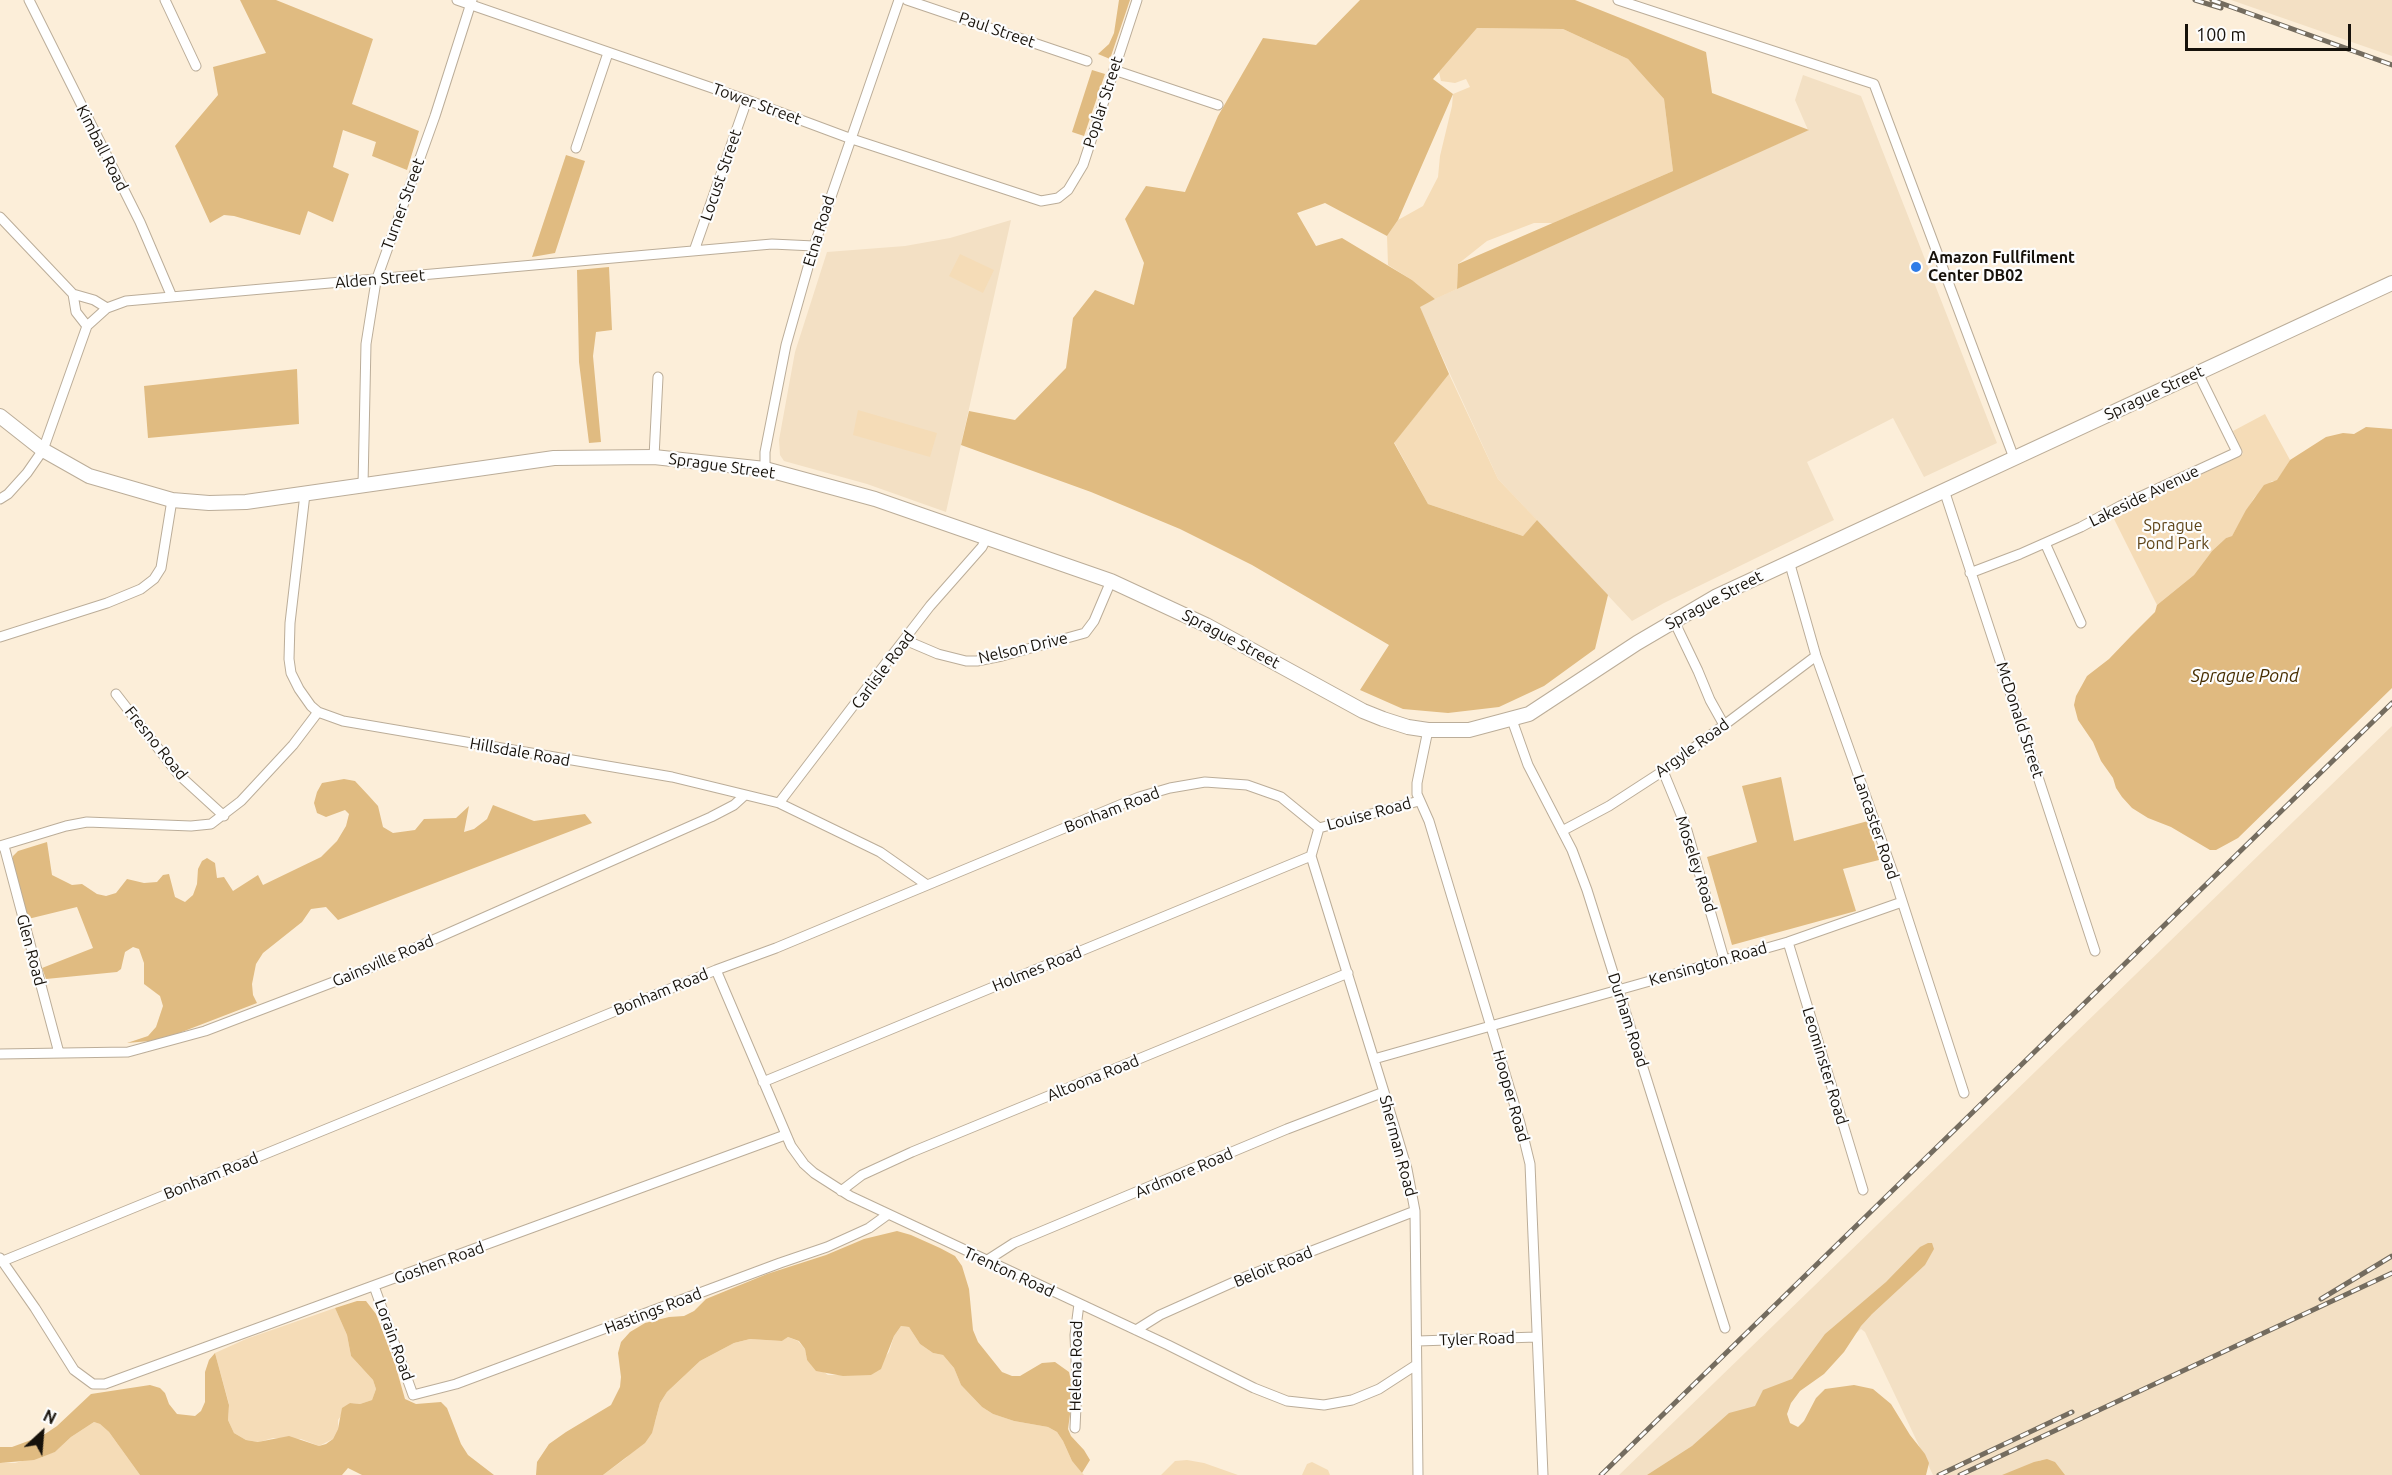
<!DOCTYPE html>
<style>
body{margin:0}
#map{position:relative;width:2392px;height:1475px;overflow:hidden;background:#fceed9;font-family:Ubuntu,sans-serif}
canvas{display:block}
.north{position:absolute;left:12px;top:1403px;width:60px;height:60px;-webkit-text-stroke:4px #fdfdfd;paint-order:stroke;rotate:26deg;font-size:16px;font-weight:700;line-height:24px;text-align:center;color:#16110a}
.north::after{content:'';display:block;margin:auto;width:21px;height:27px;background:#16110a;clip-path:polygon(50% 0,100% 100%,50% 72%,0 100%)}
.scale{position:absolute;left:2185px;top:24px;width:166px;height:27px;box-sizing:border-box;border:3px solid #16110a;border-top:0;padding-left:8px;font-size:18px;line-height:21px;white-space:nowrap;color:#16110a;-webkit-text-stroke:4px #fdfdfd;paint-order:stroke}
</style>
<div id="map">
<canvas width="2392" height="1475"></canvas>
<div class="north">N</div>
<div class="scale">100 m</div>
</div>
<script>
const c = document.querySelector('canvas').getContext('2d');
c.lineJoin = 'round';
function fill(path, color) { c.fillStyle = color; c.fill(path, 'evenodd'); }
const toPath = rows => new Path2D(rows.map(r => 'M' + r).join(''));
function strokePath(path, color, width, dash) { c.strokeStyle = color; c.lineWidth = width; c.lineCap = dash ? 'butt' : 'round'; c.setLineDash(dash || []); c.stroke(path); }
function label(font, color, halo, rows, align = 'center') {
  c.font = font + ' Ubuntu,sans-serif'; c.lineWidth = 4.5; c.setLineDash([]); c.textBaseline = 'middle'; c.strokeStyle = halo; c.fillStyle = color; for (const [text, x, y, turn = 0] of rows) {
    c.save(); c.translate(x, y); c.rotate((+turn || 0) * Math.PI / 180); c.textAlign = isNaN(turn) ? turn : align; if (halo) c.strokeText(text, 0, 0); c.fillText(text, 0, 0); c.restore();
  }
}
const built = toPath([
 [2231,0,2392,0,2392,56],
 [1803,75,1861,96,1997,443,1924,477,1893,418,1807,462,1834,520,1664,603,1632,621,1498,479,1419,306,1808,130,1795,100],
 [1011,220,946,512,867,484,784,461,780,455,779,440,795,352,827,252,905,246,950,238],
 [2392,726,2392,1475,2048,1475,2041,1460,2009,1475,1933,1475,1865,1332,1861,1329,1688,1475,1619,1475]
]);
const green = toPath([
 [1477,28,1563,29,1628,59,1664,99,1673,171,1553,223,1534,223,1487,241,1458,264,1457,289,1435,299,1412,280,1388,265,1387,236,1398,220,1423,206,1438,177,1440,156,1452,106,1453,94,1470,87,1466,79,1455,83,1441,81,1439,72],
 [960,254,994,270,983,293,949,276],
 [1449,374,1498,479,1537,520,1523,536,1428,504,1394,442],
 [858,410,937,433,930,457,853,435],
 [2265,414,2290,460,2277,481,2272,481,2254,498,2232,536,2226,538,2212,551,2194,575,2157,605,2113,517,2243,454,2233,431],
 [335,1308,347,1335,351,1356,373,1380,376,1389,372,1400,360,1404,350,1403,338,1420,338,1429,333,1439,319,1446,301,1439,273,1438,259,1442,246,1440,234,1433,228,1420,229,1404,215,1353,246,1339],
 [901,1326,909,1327,920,1344,933,1353,943,1355,954,1368,961,1385,982,1407,993,1414,1014,1421,1048,1427,1057,1432,1063,1441,1072,1461,1084,1475,603,1475,626,1458,655,1422,660,1403,667,1392,700,1361,734,1343,750,1339,782,1341,788,1337,798,1341,805,1349,807,1360,828,1375,871,1375,889,1352,894,1336],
 [94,1422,100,1424,109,1432,140,1475,0,1475,0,1463,15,1463,55,1452,71,1437],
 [1187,1460,1204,1463,1238,1475,1161,1475,1175,1461],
 [1312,1462,1328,1470,1330,1475,1302,1475,1307,1464]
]);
const forest = toPath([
 [240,0,276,0,373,39,352,104,419,131,407,170,372,156,376,142,343,130,333,167,349,174,333,222,308,211,300,235,234,216,224,215,210,223,175,146,218,95,213,67,266,53],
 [1119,0,1130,0,1110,59,1098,54,1109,44,1114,33],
 [1360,0,1575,0,1706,52,1712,93,1809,130,1457,289,1458,264,1673,171,1664,99,1628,59,1563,29,1477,28,1433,79,1453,94,1398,220,1387,236,1325,203,1297,213,1316,246,1342,238,1412,280,1435,299,1420,307,1449,374,1394,443,1428,504,1523,536,1537,520,1608,595,1595,649,1544,686,1499,707,1448,713,1403,709,1360,690,1389,645,1252,565,1180,529,1091,492,961,445,969,411,1015,420,1066,368,1073,318,1095,290,1134,305,1144,263,1125,219,1146,186,1185,192,1218,116,1263,38,1316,45],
 [1092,70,1105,74,1084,136,1072,132],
 [566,155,585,161,555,253,532,257],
 [609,267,612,330,596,332,593,356,601,442,589,443,579,362,577,270],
 [297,369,299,424,148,438,144,386],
 [1781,777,1794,841,1868,821,1879,860,1843,869,1856,911,1732,945,1707,857,1757,842,1742,786],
 [344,779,355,781,369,796,378,806,383,827,393,833,415,830,424,819,456,818,469,806,464,832,474,829,487,819,493,805,534,821,585,814,592,823,338,920,326,907,311,909,302,922,263,953,256,964,252,984,253,995,257,1003,161,1040,127,1043,148,1036,156,1027,163,1006,160,996,144,984,144,963,139,949,133,947,125,952,121,969,117,972,46,979,42,968,93,948,77,907,28,919,13,861,13,856,18,851,47,842,52,875,72,885,82,884,97,894,106,896,116,893,127,879,144,883,157,882,163,875,169,874,175,897,185,902,193,895,197,884,198,869,202,861,207,858,215,863,217,878,224,877,233,891,258,875,263,885,321,857,337,841,346,826,349,814,345,810,326,817,317,813,314,803,317,792,322,783],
 [897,1231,911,1235,940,1248,955,1256,962,1266,969,1289,973,1330,978,1342,1002,1372,1012,1376,1020,1376,1042,1363,1055,1362,1069,1372,1071,1381,1071,1407,1068,1429,1071,1436,1084,1450,1090,1460,1082,1473,1072,1461,1063,1441,1057,1432,1048,1427,1014,1421,993,1414,982,1407,961,1385,954,1368,943,1355,933,1353,920,1344,909,1327,901,1326,894,1336,881,1369,871,1375,843,1376,816,1371,807,1360,805,1349,799,1341,788,1337,782,1341,750,1339,734,1343,700,1361,667,1392,660,1403,652,1433,645,1443,603,1475,536,1475,537,1462,549,1444,566,1432,611,1405,620,1387,621,1377,618,1353,621,1342,630,1332,645,1323,669,1317,684,1316,694,1311,706,1299,767,1274,826,1255,864,1239],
 [1928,1243,1932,1243,1934,1249,1925,1265,1872,1314,1861,1326,1844,1352,1824,1374,1800,1391,1791,1403,1787,1414,1790,1423,1798,1427,1804,1421,1816,1398,1825,1389,1854,1385,1873,1389,1891,1404,1910,1435,1925,1454,1929,1463,1926,1475,1647,1475,1692,1446,1729,1413,1755,1406,1763,1390,1792,1379,1825,1334,1886,1282,1920,1247],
 [357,1301,366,1301,376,1314,395,1364,405,1399,416,1404,441,1402,447,1408,461,1444,468,1455,494,1475,362,1475,348,1468,342,1475,140,1475,109,1432,100,1424,94,1422,71,1437,55,1452,34,1460,0,1463,0,1447,12,1447,42,1436,57,1426,91,1394,150,1385,160,1388,165,1393,169,1404,177,1414,195,1416,201,1411,205,1402,205,1372,209,1360,215,1353,229,1405,228,1420,234,1433,246,1440,258,1442,289,1436,319,1446,326,1444,333,1439,338,1429,342,1408,350,1403,360,1404,372,1400,376,1389,373,1380,351,1356,347,1335,335,1308],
 [2047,1459,2055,1462,2065,1475,2002,1475,2034,1462]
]);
const water = toPath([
 [2366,427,2392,429,2392,688,2238,838,2216,850,2210,850,2171,827,2148,818,2132,808,2122,797,2116,788,2113,778,2101,761,2093,742,2078,720,2074,705,2076,696,2087,676,2109,659,2131,636,2155,612,2157,605,2194,575,2212,551,2226,538,2232,536,2246,510,2264,485,2277,480,2290,460,2326,437,2343,433,2354,434]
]);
const minor = toPath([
 [29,0,140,222,172,297],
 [165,0,196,66],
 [457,0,747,100,849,138,1041,201,1058,198,1068,190,1083,165,1137,0],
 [907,0,1087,61],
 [1618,0,1874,84,2014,458],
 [1114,70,1218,105],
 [576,148,608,53],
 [0,217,73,294,94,300,107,308],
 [694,251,747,100],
 [73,294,76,312,87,326],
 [654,457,658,377],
 [765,469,765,452,786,345,814,246,899,0],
 [363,485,366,344,376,281,435,116,472,0],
 [1944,490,2095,951],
 [305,494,290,623,289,659,291,673,299,689,311,706,318,712,343,721,672,777,779,803,880,852,927,885],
 [0,499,8,494,27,473,43,450,87,326,107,308,126,301,772,244,814,246],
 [2045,543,2081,623],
 [1789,561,1816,656,1892,870,1964,1093],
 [1970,573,2020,554,2081,527,2120,506,2237,452,2198,373],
 [1674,621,1698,671,1710,700,1724,725],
 [0,637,107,603,141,589,154,579,161,568,172,500],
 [905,640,938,654,966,661,977,661,1002,656,1085,633,1094,621,1111,581],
 [116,694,178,774,224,816],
 [1512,720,1528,765,1572,850,1587,890,1725,1328],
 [1428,730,1417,783,1417,794,1429,821,1520,1123,1530,1164,1543,1475],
 [1663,771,1686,827,1724,959],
 [779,803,876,676,930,606,982,547,987,537],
 [1319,828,1311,856,1384,1092,1407,1169,1415,1211,1418,1475],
 [1319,828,1419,801],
 [1562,831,1609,806,1663,771,1816,656],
 [0,846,66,826,87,822,191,826,211,824,241,801,293,745,318,712],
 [4,846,59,1053],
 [1788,942,1863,1190],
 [716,970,791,1146,804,1164,814,1173,850,1196,1168,1345,1254,1388,1287,1401,1324,1405,1352,1400,1379,1389,1416,1365],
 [0,1054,128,1052,205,1031,365,970,711,817,734,805,745,795],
 [1374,1059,1788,942,1902,902],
 [763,1082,1311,856],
 [841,1191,862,1175,912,1152,1348,973],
 [0,1258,35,1308,74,1370,93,1384,105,1384,785,1135],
 [3,1261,716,970,776,948,1139,797,1170,788,1205,782,1247,785,1281,797,1319,828],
 [986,1261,1014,1243,1287,1129,1384,1092],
 [374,1286,413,1395,456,1384,780,1263,827,1247,869,1228,887,1215],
 [1136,1330,1160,1315,1245,1277,1415,1211],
 [1418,1341,1536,1337],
 [1075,1428,1077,1384,1075,1335,1079,1304]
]);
const secondary = toPath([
 [0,416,43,450,89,476,172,500,209,503,246,502,554,458,654,457,765,469,875,499,1111,581,1206,625,1363,711,1383,719,1408,727,1428,730,1469,730,1529,714,1637,643,1717,596,2392,283]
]);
const rail = toPath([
 [2195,0,2221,8],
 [2212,0,2392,65],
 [2321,1299,2392,1256],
 [1601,1475,2392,703],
 [1939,1475,2072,1412],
 [1960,1475,2392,1273]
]);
const markers = [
 [1916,267,6,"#2d7be7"]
];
const streetNames = [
 ["Paul Street",997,30,19],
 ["Poplar Street",1103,102,-72],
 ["Tower Street",757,104,20],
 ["Kimball Road",102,148,63],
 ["Locust Street",721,175,-71],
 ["Turner Street",403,204,-70],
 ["Etna Road",819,231,-73],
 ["Alden Street",380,279,-5],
 ["Sprague Street",2154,393,-25],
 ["Sprague Street",722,466,8],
 ["Lakeside Avenue",2144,496,-26],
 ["Sprague Street",1714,600,-28],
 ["Sprague Street",1231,639,28],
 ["Nelson Drive",1023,648,-13],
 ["Carlisle Road",883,670,-53],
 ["McDonald Street",2020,720,72],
 ["Fresno Road",156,743,51],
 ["Argyle Road",1692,748,-36],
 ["Hillsdale Road",520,752,10],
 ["Bonham Road",1112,810,-21],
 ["Louise Road",1369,814,-15],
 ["Lancaster Road",1876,827,71],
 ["Moseley Road",1696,864,72],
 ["Glen Road",31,950,75],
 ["Gainsville Road",383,961,-23],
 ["Kensington Road",1708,964,-16],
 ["Holmes Road",1037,969,-22],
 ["Bonham Road",661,992,-22],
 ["Durham Road",1628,1020,72],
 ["Leominster Road",1825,1066,73],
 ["Altoona Road",1093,1078,-22],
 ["Hooper Road",1511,1096,74],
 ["Sherman Road",1398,1146,75],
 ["Ardmore Road",1184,1173,-23],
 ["Bonham Road",211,1176,-22],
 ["Goshen Road",439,1263,-20],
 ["Beloit Road",1273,1267,-22],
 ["Trenton Road",1009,1272,25],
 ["Hastings Road",653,1311,-21],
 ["Tyler Road",1477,1339,-2],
 ["Lorain Road",394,1340,70],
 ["Helena Road",1076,1366,-89]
];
const poiNames = [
 ["Amazon Fullfilment",1928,258],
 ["Center DB02",1928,276]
];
const parkNames = [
 ["Sprague",2173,526],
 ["Pond Park",2173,544]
];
const waterNames = [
 ["Sprague Pond",2245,676]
];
fill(built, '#f3e0c4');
fill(green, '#f5dcb7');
fill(forest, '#e0bb81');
fill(water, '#e0ba80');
strokePath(minor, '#bbad99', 11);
strokePath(secondary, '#bbad99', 16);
strokePath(minor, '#fff', 9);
strokePath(secondary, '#fff', 14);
strokePath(rail, '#746c5f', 5);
strokePath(rail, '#fdfdfd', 3, [9]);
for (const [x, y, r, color] of markers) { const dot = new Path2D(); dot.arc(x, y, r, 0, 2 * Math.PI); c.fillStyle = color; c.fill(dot); strokePath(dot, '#fdfdfd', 2); }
label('16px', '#16110a', '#fdfdfd', streetNames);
label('bold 16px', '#16110a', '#fdfdfd', poiNames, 'left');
label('16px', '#5f4518', '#fdfdfd', parkNames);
label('italic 18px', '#472e00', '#fdfdfd', waterNames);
</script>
